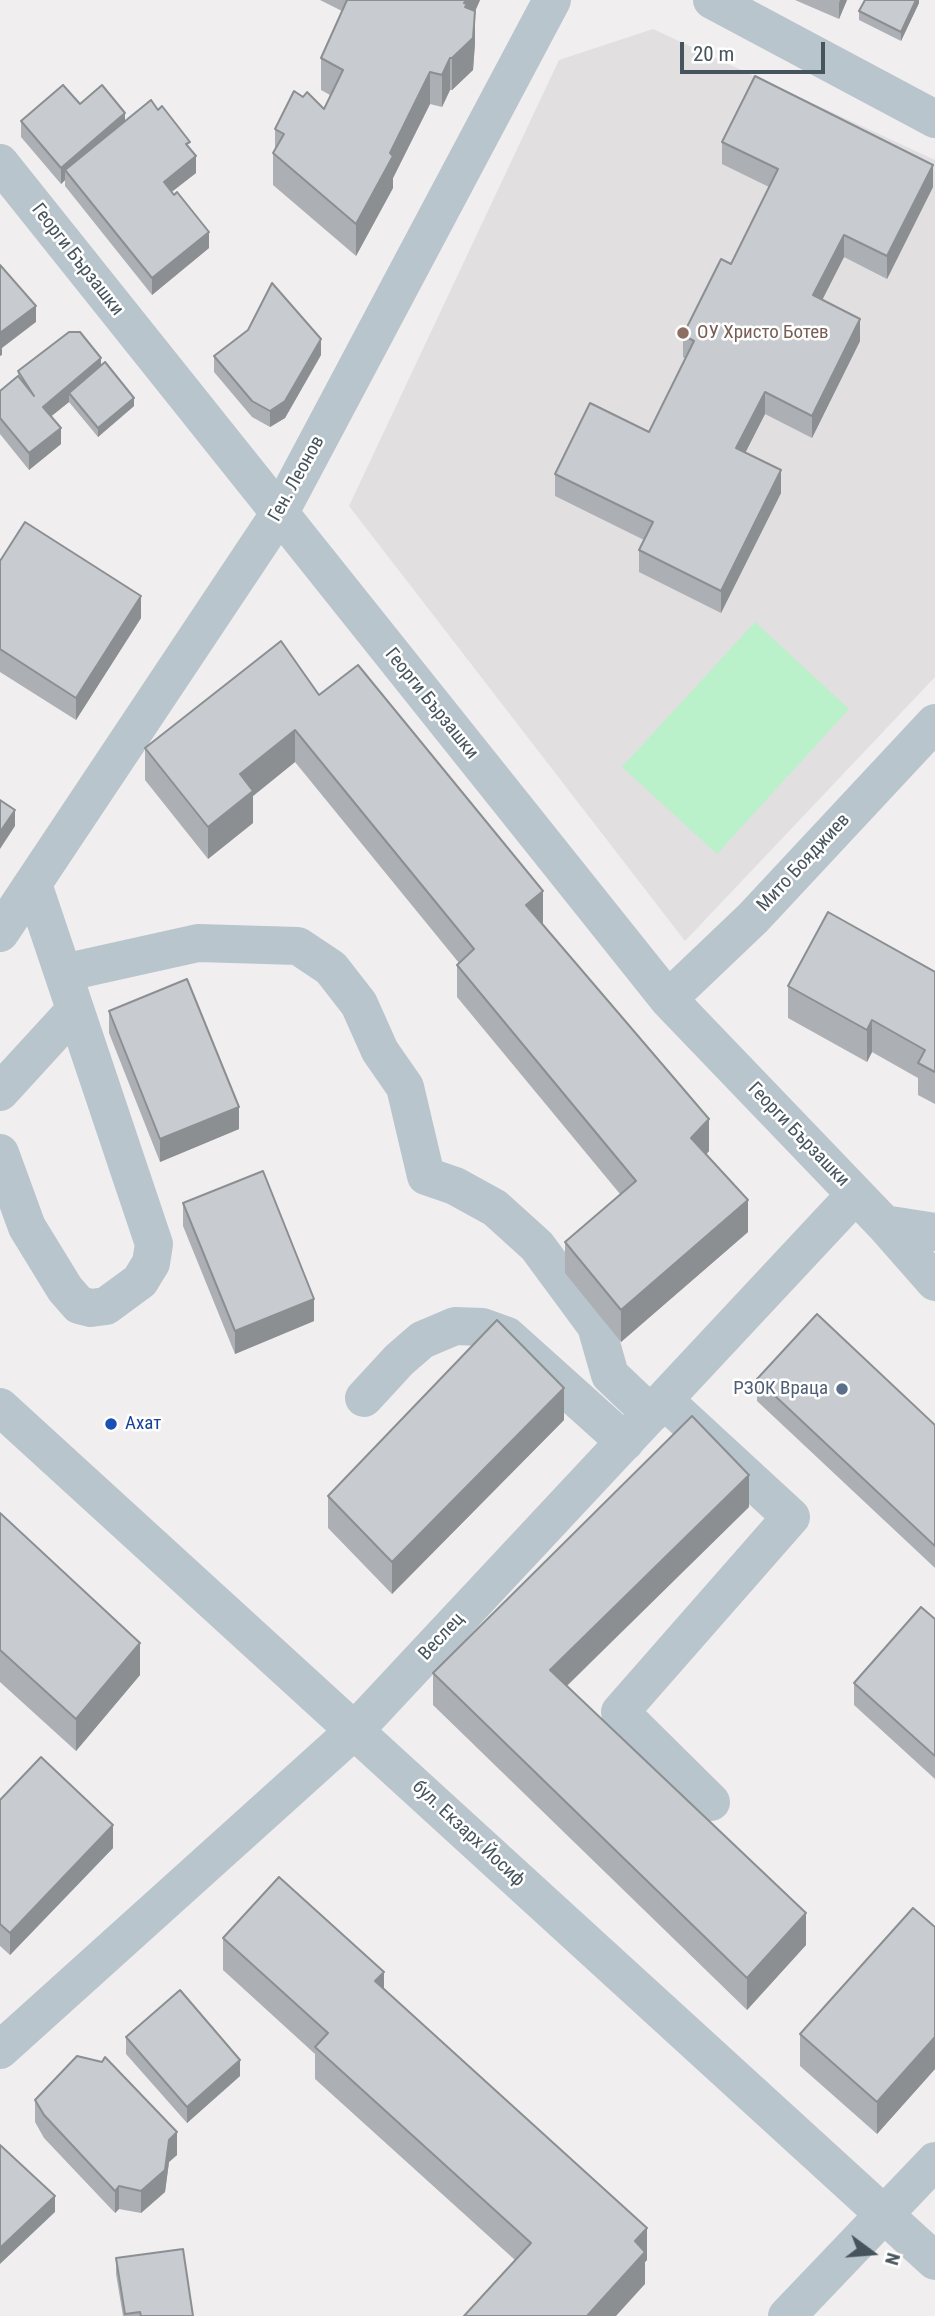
<!DOCTYPE html>
<meta charset="utf-8">
<style>
body{margin:0}
#map{position:relative;width:935px;height:2316px;overflow:hidden;background:#f1eeef;font-family:"Roboto Condensed",sans-serif}
canvas{display:block}
.north{position:absolute;left:837px;top:2218px;width:70px;height:70px;-webkit-text-stroke:5px #fff;paint-order:stroke;rotate:106deg;font-size:19px;font-weight:700;line-height:28px;text-align:center;color:#46545d}
.north::after{content:'';display:block;margin:auto;width:24px;height:32px;background:#46545d;clip-path:polygon(50% 0,100% 100%,50% 72%,0 100%)}
.scale{position:absolute;left:680px;top:42px;width:145px;height:32px;box-sizing:border-box;border:4px solid #46545d;border-top:0;padding-left:9px;font-size:21px;line-height:24px;white-space:nowrap;color:#46545d;-webkit-text-stroke:5px #fff;paint-order:stroke}
</style>
<div id="map">
<canvas width="935" height="2316"></canvas>
<div class="north">N</div>
<div class="scale">20 m</div>
</div>
<script>
const c = document.querySelector('canvas').getContext('2d');
c.lineJoin = 'round';
function fill(path, color) { c.fillStyle = color; c.fill(path, 'evenodd'); }
const toPath = rows => new Path2D(rows.map(r => 'M' + r).join(''));
function strokePath(path, color, width, dash) { c.strokeStyle = color; c.lineWidth = width; c.lineCap = dash ? 'butt' : 'round'; c.setLineDash(dash || []); c.stroke(path); }
function label(font, color, halo, rows, align = 'center') {
  c.font = font + ' "Roboto Condensed",sans-serif'; c.lineWidth = 5; c.setLineDash([]); c.textBaseline = 'middle'; c.strokeStyle = halo; c.fillStyle = color; for (const [text, x, y, turn = 0] of rows) {
    c.save(); c.translate(x, y); c.rotate((+turn || 0) * Math.PI / 180); c.textAlign = isNaN(turn) ? turn : align; if (halo) c.strokeText(text, 0, 0); c.fillText(text, 0, 0); c.restore();
  }
}
const education = toPath([
 [653,29,935,160,935,677,685,941,349,506,559,60]
]);
const green = toPath([
 [755,622,849,709,717,854,622,767]
]);
const minor = toPath([
 [712,0,935,119],
 [0,163,668,999,884,1224,935,1282],
 [0,933,279,514,552,0],
 [63,973,198,943,298,946,331,968,359,1004,380,1051,405,1087,426,1176,455,1186,495,1208,537,1246,596,1326,610,1375,651,1414],
 [668,999,753,918,935,723],
 [0,1092,75,1010],
 [0,1153,27,1227,65,1289,79,1305,91,1308,106,1306,140,1281,151,1263,154,1244,33,884],
 [884,1224,935,1232],
 [364,1398,399,1360,422,1340,455,1326,482,1327,507,1336,625,1442],
 [664,1400,791,1517,620,1712,711,1802],
 [0,1407,935,2261],
 [0,2050,355,1730,855,1195],
 [787,2316,935,2161]
]);
const wall = toPath([
 [320,0,480,0,475,11,475,43,473,70,452,90,450,90,442,107,430,104,393,178,393,188,356,256,273,185,273,153,275,150,275,129,324,109,330,95,321,90,321,58,342,11],
 [795,0,847,0,839,19],
 [919,0,919,3,901,41,859,20,859,11],
 [80,104,125,121,190,149,196,173,171,192,209,248,152,295,65,186,65,180,61,184,21,137,21,121],
 [722,142,933,187,887,279,844,257,822,300,860,341,812,438,765,414,745,453,781,493,721,613,639,572,639,550,644,540,555,496,555,474,649,432,686,359,683,357,683,335,731,264,769,187,722,164],
 [321,355,285,418,270,427,252,417,214,372,214,356],
 [101,365,134,406,98,437,69,402,51,416,61,444,29,470,0,434,0,391,18,377,18,371],
 [0,561,141,618,76,720,0,672],
 [319,695,543,923,542,924,709,1151,706,1155,748,1232,621,1342,565,1273,565,1242,620,1194,457,997,457,965,459,963,295,762,253,796,253,823,208,859,145,780,145,748],
 [935,972,935,1104,918,1095,918,1078,872,1052,867,1062,788,1018,788,986],
 [109,1011,239,1129,160,1162,109,1033],
 [183,1203,314,1321,235,1354,183,1226],
 [757,1379,935,1425,935,1568,757,1401],
 [564,1420,392,1594,328,1528,328,1496],
 [749,1507,567,1686,806,1945,747,2010,433,1705,433,1673],
 [0,1513,140,1675,76,1751,0,1682],
 [935,1619,935,1779,854,1705,854,1683],
 [0,1800,113,1848,10,1955,0,1946],
 [935,1927,935,2069,877,2134,800,2066,800,2034],
 [223,1938,384,1988,647,2260,645,2262,645,2284,515,2260,315,2079,315,2054,223,1970],
 [126,2037,240,2076,187,2123,126,2054],
 [35,2100,177,2155,169,2162,165,2192,141,2213,119,2209,115,2213,44,2138,35,2122],
 [116,2258,193,2316,123,2316,116,2274]
]);
const shadedWall = toPath([
 [466,0,480,0,467,30,464,3],
 [840,0,847,0,839,19,839,3],
 [916,0,919,0,919,3,901,41,901,32],
 [475,11,475,43,473,70,452,90,452,58],
 [450,58,450,90,442,107,442,75],
 [430,72,430,104,393,178,393,188,356,256,356,224,390,153],
 [125,113,125,129,65,170,65,180,61,184,61,168],
 [196,156,196,173,164,198,164,182],
 [933,165,933,187,887,279,887,256],
 [209,232,209,248,152,295,152,278],
 [844,235,844,257,813,318,813,295],
 [36,306,36,322,2,348,2,355,0,356,0,333],
 [860,319,860,341,812,438,812,416],
 [321,339,321,355,285,418,270,427,270,411],
 [101,358,101,374,69,393,69,402,43,423,43,407],
 [765,392,765,414,736,471,736,448],
 [134,398,134,406,98,437,98,428],
 [61,428,61,444,29,470,29,453],
 [781,470,781,493,721,613,721,591],
 [141,596,141,618,76,720,76,698],
 [295,730,295,762,253,796,253,823,208,859,208,827,240,774],
 [15,810,15,826,0,849,0,832],
 [543,891,543,923,526,937,526,905],
 [872,1020,872,1052,867,1062,867,1030],
 [239,1107,239,1129,160,1162,160,1139],
 [709,1119,709,1151,691,1170,691,1138],
 [748,1200,748,1232,621,1342,621,1310],
 [314,1299,314,1321,235,1354,235,1331],
 [564,1388,564,1420,392,1594,392,1562],
 [749,1475,749,1507,550,1702,550,1670],
 [140,1643,140,1675,76,1751,76,1719],
 [113,1825,113,1848,10,1955,10,1933],
 [806,1913,806,1945,747,2010,747,1978],
 [384,1972,384,2004,375,1981],
 [935,2037,935,2069,877,2134,877,2102],
 [240,2060,240,2076,187,2123,187,2107],
 [177,2132,177,2155,169,2162,165,2192,141,2213,141,2191,169,2140],
 [119,2186,119,2209,115,2213,115,2191],
 [55,2196,55,2212,0,2264,0,2248],
 [647,2228,647,2260,645,2262,645,2284,616,2316,587,2316,635,2241]
]);
const building = toPath([
 [347,0,466,0,464,3,467,4,465,7,475,11,473,38,452,58,450,58,442,75,430,72,390,153,393,156,356,224,273,153,284,134,275,129,294,91,303,97,307,92,324,109,343,70,321,58,347,0],
 [865,0,916,0,901,32,859,11,865,0],
 [755,76,933,165,887,256,844,235,813,295,860,319,812,416,765,392,736,448,781,470,721,591,639,550,653,522,555,474,590,403,649,432,694,341,683,335,721,259,731,264,778,169,722,142,755,76],
 [63,85,80,104,102,85,125,113,61,168,21,121,63,85],
 [151,100,158,110,162,106,190,142,186,144,196,156,164,182,174,195,177,192,209,232,152,278,65,170,151,100],
 [0,265,36,306,0,333,0,265],
 [272,283,321,339,285,401,270,411,252,401,214,356,248,330,272,283],
 [69,332,80,332,101,358,43,407,61,428,29,453,0,418,0,391,18,376,34,396,18,371,69,332],
 [105,362,134,398,98,428,69,393,105,362],
 [25,522,141,596,76,698,0,649,0,561,25,522],
 [281,641,319,695,358,665,543,891,526,905,709,1119,691,1138,748,1200,621,1310,565,1242,636,1181,457,965,474,949,295,730,240,774,253,791,208,827,145,748,281,641],
 [0,800,15,810,0,832,0,800],
 [828,912,935,972,935,1072,918,1063,925,1050,872,1020,867,1030,788,986,828,912],
 [187,979,239,1107,160,1139,109,1011,187,979],
 [263,1171,314,1299,235,1331,183,1203,263,1171],
 [817,1314,935,1425,935,1546,757,1379,817,1314],
 [497,1320,564,1388,392,1562,328,1496,497,1320],
 [692,1416,749,1475,550,1670,806,1913,747,1978,433,1673,692,1416],
 [0,1513,140,1643,76,1719,0,1650,0,1513],
 [921,1607,935,1619,935,1756,854,1683,921,1607],
 [41,1757,113,1825,10,1933,0,1924,0,1800,41,1757],
 [279,1877,384,1972,375,1981,647,2228,635,2241,645,2252,587,2316,464,2316,531,2243,315,2047,328,2033,223,1938,279,1877],
 [913,1908,935,1927,935,2037,877,2102,800,2034,913,1908],
 [180,1990,240,2060,187,2107,126,2037,180,1990],
 [77,2056,102,2062,105,2057,177,2132,169,2140,165,2170,141,2191,119,2186,115,2191,44,2115,35,2100,77,2056],
 [0,2145,55,2196,0,2248,0,2145],
 [183,2249,193,2316,141,2316,140,2312,125,2314,116,2258,183,2249]
]);
const markers = [
 [683,333,7,"#8d6e63"],
 [842,1389,7,"#5c6f8a"],
 [111,1424,7,"#1a4fb4"]
];
const streetNames = [
 ["Георги Бързашки",77,260,52],
 ["Ген. Леонов",297,479,-61],
 ["Георги Бързашки",431,704,51],
 ["Мито Бояджиев",804,863,-47],
 ["Георги Бързашки",798,1135,46],
 ["Веслец",442,1637,-47],
 ["бул. Екзарх Йосиф",468,1834,43]
];
const educationNames = [
 ["ОУ Христо Ботев",697,333]
];
const serviceNames = [
 ["РЗОК Враца",828,1389]
];
const transitNames = [
 ["Ахат",125,1424]
];
fill(education, '#e2dfe1');
fill(green, '#bbf1ca');
strokePath(minor, '#b9c5cc', 38);
fill(wall, '#acafb4');
fill(shadedWall, '#8c8f92');
fill(building, '#c8ccd1');
strokePath(building, '#8c8f92', 2);
for (const [x, y, r, color] of markers) { const dot = new Path2D(); dot.arc(x, y, r, 0, 2 * Math.PI); c.fillStyle = color; c.fill(dot); strokePath(dot, '#fff', 2.5); }
label('19px', '#46545d', '#fff', streetNames);
label('19px', '#785e54', '#fff', educationNames, 'left');
label('19px', '#4e5e75', '#fff', serviceNames, 'right');
label('19px', '#164399', '#fff', transitNames, 'left');
</script>
